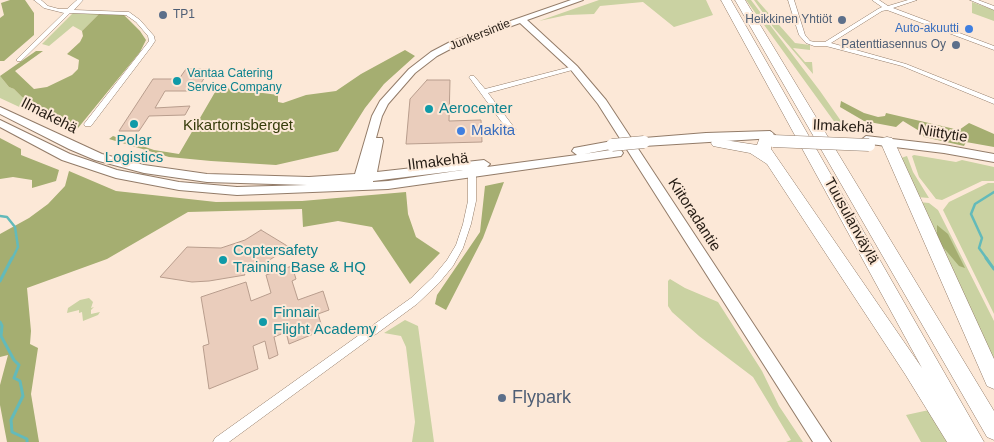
<!DOCTYPE html>
<meta charset="utf-8">
<style>
body{margin:0}
canvas{display:block;background:#fce8d7}
</style>
<canvas width="994" height="442"></canvas>
<script>
const c = document.querySelector('canvas').getContext('2d');
c.lineJoin = 'round';
function fill(path, color) { c.fillStyle = color; c.fill(path, 'evenodd'); }
const toPath = rows => new Path2D(rows.map(r => 'M' + r).join(''));
function strokePath(path, color, width, dash) { c.strokeStyle = color; c.lineWidth = width; c.lineCap = dash ? 'butt' : 'round'; c.setLineDash(dash || []); c.stroke(path); }
function label(font, color, halo, rows, align = 'center') {
  c.font = font + ' Helvetica,sans-serif'; c.lineWidth = 4; c.setLineDash([]); c.textBaseline = 'middle'; c.strokeStyle = halo; c.fillStyle = color; for (const [text, x, y, turn = 0] of rows) {
    c.save(); c.translate(x, y); c.rotate((+turn || 0) * Math.PI / 180); c.textAlign = isNaN(turn) ? turn : align; if (halo) c.strokeText(text, 0, 0); c.fillText(text, 0, 0); c.restore();
  }
}
const green = toPath([
 [599,0,706,0,713,15,674,27,643,2,600,6,594,14,567,15,539,21],
 [746,0,751,0,820,91,848,131,841,131],
 [754,0,757,0,795,43,810,45,810,50,793,48,805,62,812,62,813,74,773,27],
 [972,2,994,10,994,21,972,13],
 [73,13,99,14,82,31,73,26,49,46,42,44],
 [0,76,9,87,14,89,22,97,78,128,71,131,0,98],
 [914,155,956,162,962,160,994,167,994,181,982,181,942,200,936,199,919,177,912,156],
 [907,156,913,172,929,198,917,197,901,158],
 [988,183,994,183,994,314,943,210,949,202],
 [919,202,929,203,938,210,994,321,994,363],
 [670,279,685,288,718,302,762,371,779,406,803,442,786,442,791,440,753,377,699,336,672,312,668,306,668,281],
 [89,298,93,302,91,308,94,307,91,310,91,314,100,312,98,315,83,321,82,312,79,313,79,310,67,313,68,308,80,300],
 [405,320,418,326,434,442,412,442,415,422,406,347,401,336,384,333],
 [929,410,949,442,921,442,906,415]
]);
const forest = toPath([
 [10,0,25,0,34,13,34,35,4,61,0,61,0,18,4,15,1,3],
 [99,14,124,15,140,31,146,40,140,52,78,128,22,97,14,89,9,87,0,76,36,51,43,51,15,71,34,89,47,87,72,75,78,69,79,60,67,54,80,42,83,36,82,31],
 [405,50,415,56,384,84,365,108,338,151,276,165,211,161,169,157,109,139,113,136,154,150,179,154,218,87,278,95,278,102,283,103,306,95,336,91,361,74],
 [841,101,864,113,878,117,885,116,886,113,959,130,969,123,994,134,994,147,966,142,964,146,924,137,921,132,903,121,896,127,864,121,840,107],
 [0,138,21,149,21,155,59,170,56,181,32,188,32,180,13,177,0,179],
 [69,171,116,191,216,202,302,201,406,192,408,214,416,237,440,253,410,284,372,227,338,221,303,227,302,209,188,212,107,259,27,288,31,331,30,344,38,348,31,394,39,442,7,442,0,405,0,385,8,355,0,357,0,234,29,218,48,204,65,186],
 [504,182,483,238,446,310,435,304,437,295,480,232,485,186],
 [937,225,948,234,965,268,959,266,937,240]
]);
const streamFar1 = toPath([
 [0,216,7,217,15,227,18,247,12,259],
 [987,259,979,248,982,238,971,214,975,204,994,192]
]);
const stream = toPath([
 [986,258,994,269],
 [0,281,12,258],
 [0,322,2,326,1,336,14,360,19,365,14,378,20,381,23,396,11,420,12,432,27,439,27,442]
]);
const building = toPath([
 [186,69,210,69,196,91,165,91,155,108,190,106,185,115,149,116,139,131,119,131,153,79,179,79,186,69],
 [427,80,450,80,449,121,481,120,482,142,406,144,410,99,427,80],
 [261,230,289,247,262,265,244,273,245,275,209,281,192,282,160,277,187,247,221,248,245,240,261,230],
 [292,266,296,279,292,281,298,300,323,291,329,310,318,314,323,330,289,344,286,332,274,337,278,355,269,359,265,341,253,346,258,369,209,389,203,346,209,344,201,297,246,282,251,301,271,293,266,275,292,266]
]);
const street = toPath([
 [34,0,41,0,48,6,59,9,67,9,77,0,83,0,74,10,129,12,140,20,154,36,155,41,151,47,91,126,85,126,84,124,146,45,149,41,148,36,136,22,126,15,70,13,21,61,17,61,17,59,64,13,44,8,34,0],
 [788,0,794,0,805,35,810,41,815,42,825,42,878,9,882,7,872,0,879,0,888,6,908,0,917,0,893,8,994,46,994,50,887,10,882,11,831,43,906,64,994,99,994,104,902,66,826,46,814,46,806,43,799,35,788,0],
 [970,0,978,0,994,6,994,10,970,0],
 [574,66,576,67,576,69,488,93,516,130,512,132,509,132,469,77,470,76,474,76,485,89,574,66],
 [472,163,476,166,476,201,471,224,463,248,453,266,439,283,417,304,229,442,213,442,215,438,411,298,433,277,447,260,456,245,463,224,468,201,468,166,472,163]
]);
const secondary = toPath([
 [571,0,583,0,527,20,577,66,606,100,831,442,813,442,598,104,571,70,520,23,456,46,437,56,415,73,388,104,382,116,376,138,382,138,383,141,377,172,484,160,490,164,487,167,577,155,572,151,574,148,612,141,618,145,616,148,584,154,617,149,621,150,623,153,621,156,388,189,237,195,179,190,116,178,62,160,0,127,0,120,70,154,117,170,179,182,237,187,307,185,207,182,144,173,95,160,69,149,0,114,0,107,102,154,144,165,207,174,309,177,355,174,372,116,380,101,409,69,431,52,450,42,571,0],
 [463,170,388,181,373,182,373,181,463,170],
 [770,131,775,135,774,138,644,146,639,142,644,138,706,133,770,131],
 [866,136,944,145,994,154,994,162,944,153,862,143,861,140,866,136]
]);
const highway = toPath([
 [721,0,731,0,984,442,947,442,905,374,767,164,750,153,718,147,713,146,711,143,713,140,718,139,757,145,762,132,772,132,773,135,771,141,771,149,922,368,721,0],
 [735,0,745,0,994,411,994,440,987,437,735,0],
 [887,137,892,138,894,141,994,359,994,389,987,386,880,141,882,138,887,137]
]);
const secondaryBridge = toPath([
 [773,141,869,145],
 [612,145,644,142]
]);
const markers = [
 [163,15,5,"#5c6f8a"],
 [842,20,5,"#5c6f8a"],
 [969,29,5,"#3f7fe0"],
 [956,45,5,"#5c6f8a"],
 [177,81,5,"#0f9aa8"],
 [429,109,5,"#0f9aa8"],
 [134,124,5,"#0f9aa8"],
 [461,131,5,"#3f7fe0"],
 [223,260,5,"#0f9aa8"],
 [263,322,5,"#0f9aa8"],
 [502,398,5,"#5c6f8a"]
];
const farServicenames = [
 ["TP1",173,15,"left"],
 ["Heikkinen Yhtiöt",832,20],
 ["Patenttiasennus Oy",946,45]
];
const farShopnames = [
 ["Auto-akuutti",959,29]
];
const farStreetnames = [
 ["Junkersintie",480,35,-22]
];
const farCulturenames = [
 ["Vantaa Catering",187,74],
 ["Service Company",187,88]
];
const cultureNames = [
 ["Aerocenter",439,109],
 ["Polar",134,141,"center"],
 ["Logistics",134,158,"center"],
 ["Coptersafety",233,251],
 ["Training Base & HQ",233,268],
 ["Finnair",273,313],
 ["Flight Academy",273,330]
];
const streetNames = [
 ["Ilmakehä",49,116,27],
 ["Ilmakehä",843,127,3],
 ["Niittytie",943,134,9],
 ["Ilmakehä",438,162,-7],
 ["Kiitoradantie",694,215,57],
 ["Tuusulanväylä",851,221,61]
];
const parkNames = [
 ["Kikartornsberget",238,126]
];
const shopNames = [
 ["Makita",471,131]
];
const nearServicenames = [
 ["Flypark",512,398]
];
fill(green, '#cad2a2');
fill(forest, '#a5ae71');
strokePath(streamFar1, '#63baba', 2.5);
strokePath(stream, '#63baba', 3);
fill(building, '#eacdbc');
strokePath(building, '#b89d8d', 1);
strokePath(street, '#937c69', 1);
strokePath(secondary, '#937c69', 2);
strokePath(highway, '#937c69', 1);
fill(street, '#fff');
fill(secondary, '#fff');
fill(highway, '#fff');
strokePath(secondaryBridge, '#937c69', 13, []);
strokePath(secondaryBridge, '#fff', 12);
for (const [x, y, r, color] of markers) { const dot = new Path2D(); dot.arc(x, y, r, 0, 2 * Math.PI); c.fillStyle = color; c.fill(dot); strokePath(dot, '#fce8d7', 2); }
label('12px', '#4e5e75', '#fce8d7', farServicenames, 'right');
label('12px', '#366cbe', '#fce8d7', farShopnames, 'right');
label('12px', '#251c14', '#fce8d7', farStreetnames);
label('12px', '#0d838f', '#fce8d7', farCulturenames, 'left');
label('15px', '#0d838f', '#fce8d7', cultureNames, 'left');
label('15px', '#251c14', '#fce8d7', streetNames);
label('15px', '#363c0b', '#fce8d7', parkNames);
label('15px', '#366cbe', '#fce8d7', shopNames, 'left');
label('18px', '#4e5e75', '#fce8d7', nearServicenames, 'left');
</script>
